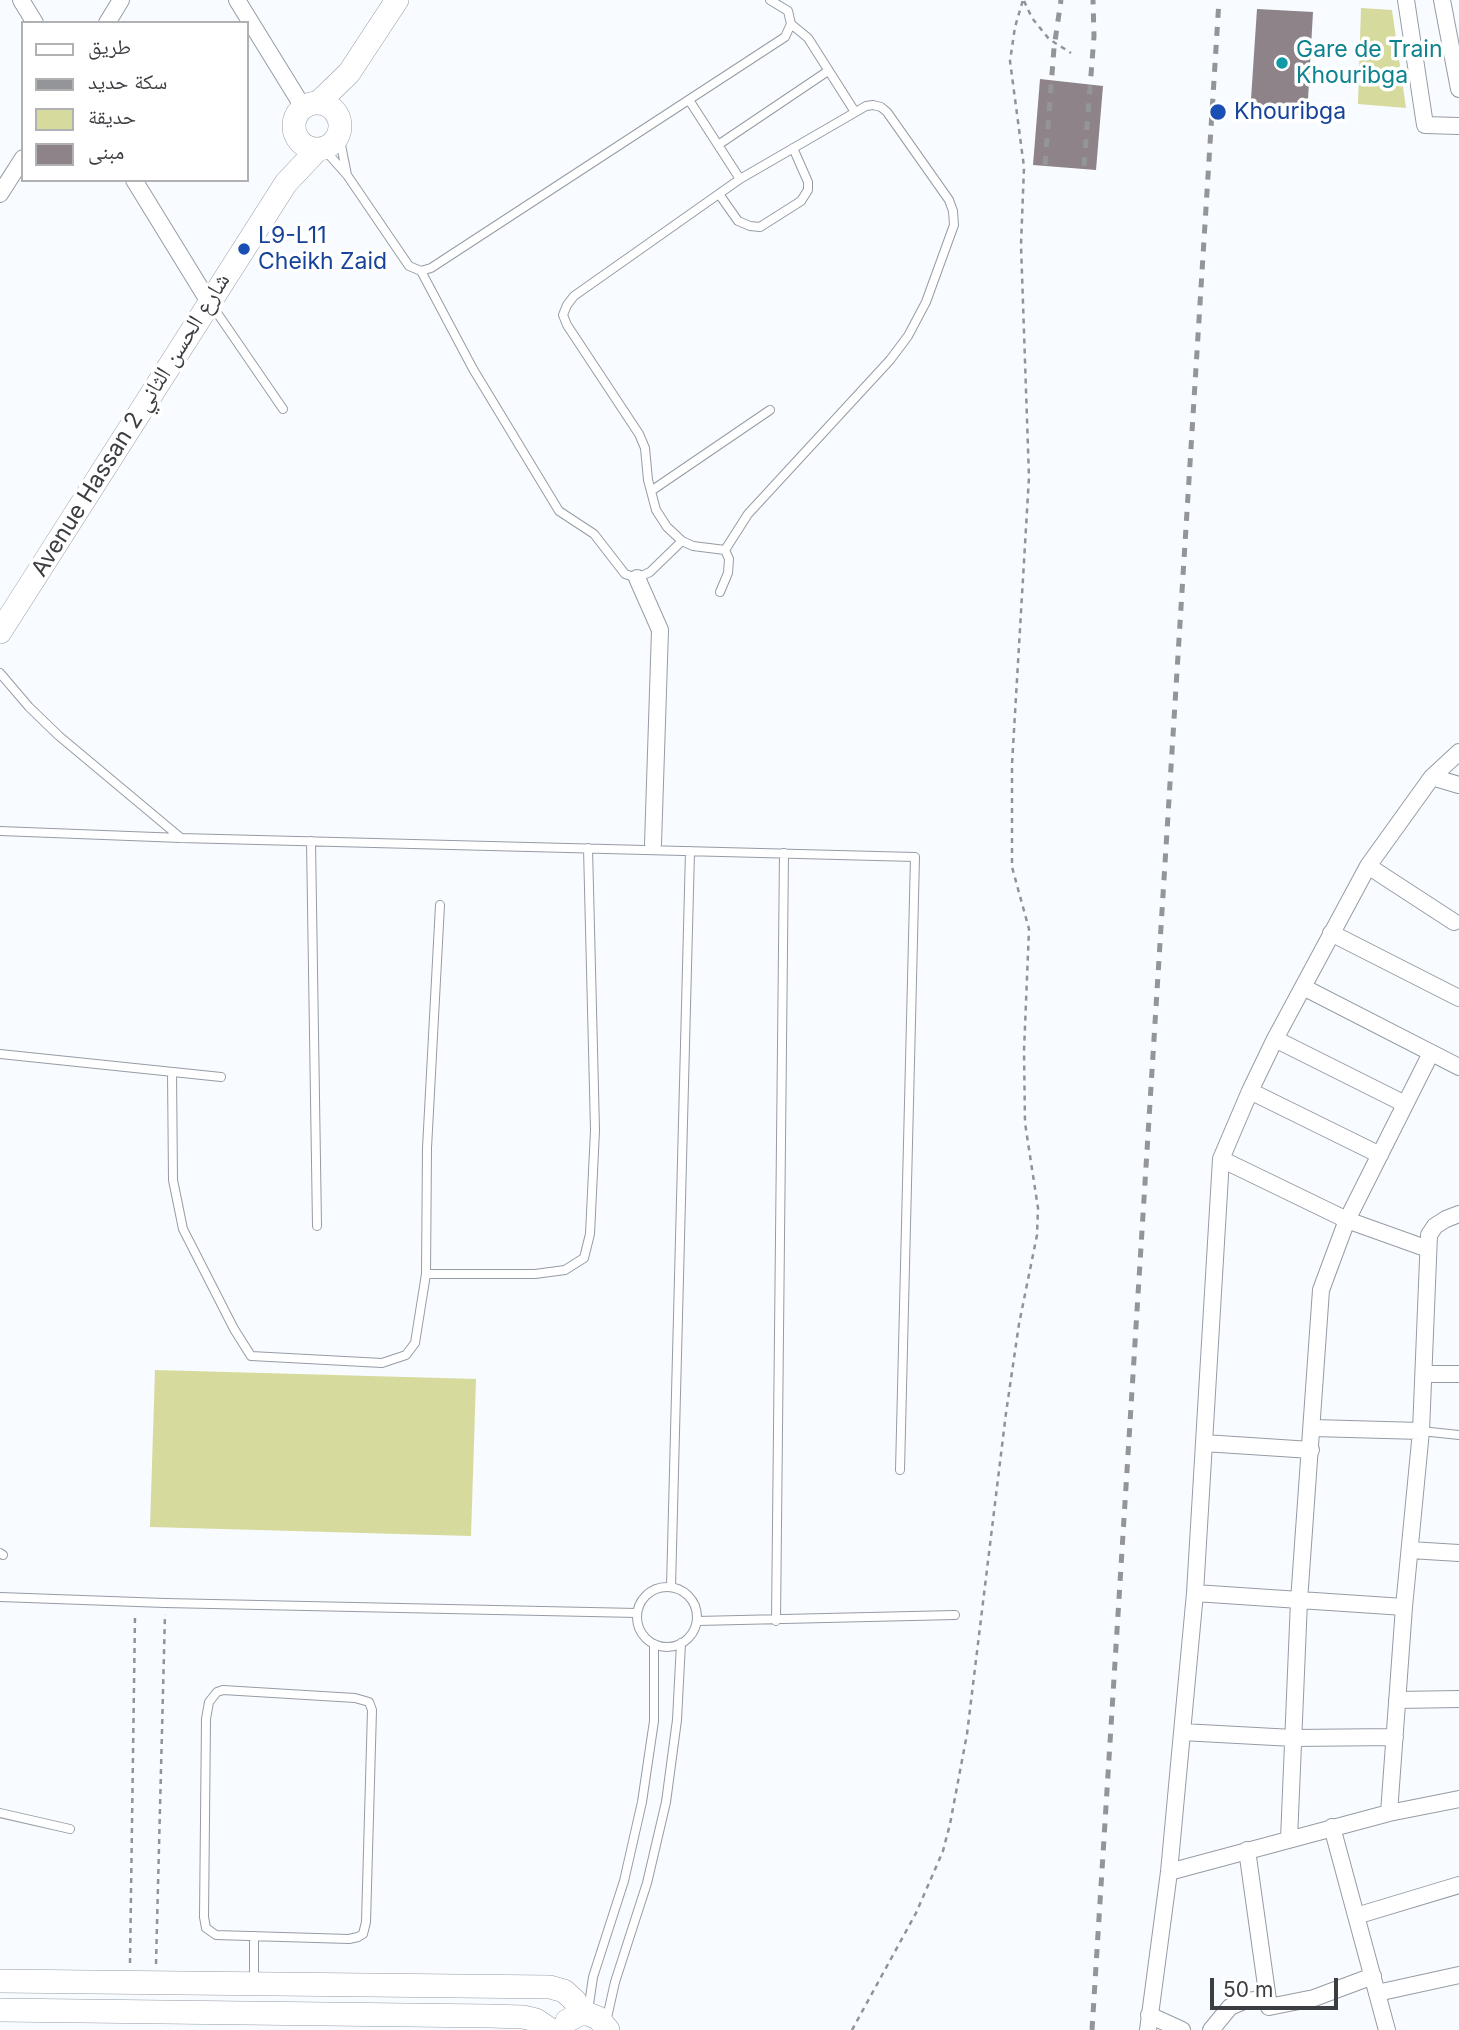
<!DOCTYPE html>
<meta charset="utf-8">
<style>
body{margin:0}
#map{position:relative;width:1459px;height:2030px;overflow:hidden;background:#f8fbff;font-family:Inter,"Noto Naskh Arabic",sans-serif}
canvas{display:block}
.legend{position:absolute;left:21px;top:21px;width:228px;height:161px;box-sizing:border-box;background:#fff;border:2px solid #b1b1b3;margin:0;padding:9px 12px;list-style:none;font-size:21px;color:#3b3d41}
.legend li{display:flex;align-items:center;gap:14px;height:35px}
.legend b{width:35px;border:2px solid #b1b1b3}
.scale{position:absolute;left:1210px;top:1978px;width:128px;height:32px;box-sizing:border-box;border:4px solid #3b3d41;border-top:0;padding-left:9px;font-size:21px;line-height:24px;white-space:nowrap;color:#3b3d41;-webkit-text-stroke:5px #fff;paint-order:stroke}
</style>
<div id="map">
<canvas width="1459" height="2030"></canvas>
<ul class="legend">
<li><b style="height:9px;background:#fff"></b>طريق</li>
<li><b style="height:9px;background:#939599"></b>سكة حديد</li>
<li><b style="height:19px;background:#d6da9c"></b>حديقة</li>
<li><b style="height:19px;background:#8d8388"></b>مبنى</li>
</ul>
<div class="scale">50 m</div>
</div>
<script>
const c = document.querySelector('canvas').getContext('2d');
c.lineJoin = 'round';
function fill(path, color) { c.fillStyle = color; c.fill(path, 'evenodd'); }
const toPath = rows => new Path2D(rows.map(r => 'M' + r).join(''));
function strokePath(path, color, width, dash) { c.strokeStyle = color; c.lineWidth = width; c.lineCap = dash ? 'butt' : 'round'; c.setLineDash(dash || []); c.stroke(path); }
function label(font, color, halo, rows, align = 'center') {
  c.font = font + ' Inter,"Noto Naskh Arabic",sans-serif'; c.lineWidth = 7; c.setLineDash([]); c.textBaseline = 'middle'; c.strokeStyle = halo; c.fillStyle = color; for (const [text, x, y, turn = 0] of rows) {
    c.save(); c.translate(x, y); c.rotate((+turn || 0) * Math.PI / 180); c.textAlign = isNaN(turn) ? turn : align; if (halo) c.strokeText(text, 0, 0); c.fillText(text, 0, 0); c.restore();
  }
}
const green = toPath([
 [1361,8,1392,10,1406,108,1358,104],
 [155,1370,476,1379,471,1536,150,1527]
]);
const building = toPath([
 [1257,9,1313,12,1307,117,1250,114],
 [1040,79,1103,86,1096,170,1033,165]
]);
const path = toPath([
 [1024,1,1032,18,1049,39,1071,53],
 [130,1963,135,1616],
 [156,1964,165,1614],
 [852,2030,916,1913,943,1851,950,1824,967,1734,1006,1413,1019,1324,1037,1235,1038,1208,1025,1123,1024,1051,1029,929,1012,867,1012,764,1029,477,1021,245,1024,167,1010,61,1015,27,1023,0]
]);
const service = toPath([
 [791,24,808,38,855,112],
 [689,100,740,179],
 [873,105,881,107,887,112,949,200,953,211,954,225,926,302,908,336,890,360,748,514,725,550,693,546,682,541,667,527,656,510,648,480,645,448,639,434,567,325,563,315,567,305,574,296,740,179,866,106,873,105],
 [718,145,828,71],
 [323,148,347,175,339,135],
 [347,175,409,266,421,271,431,268,785,37,791,24,788,11,770,0],
 [719,194,738,221,750,226,760,227,801,201,808,190,808,182,793,148],
 [421,271,473,369,559,511,594,534,625,574,637,578,650,572,682,541],
 [211,304,283,409],
 [651,491,770,410],
 [720,592,728,573,729,559,725,550],
 [0,673,29,707,59,736,181,838],
 [0,831,181,838,915,857,900,1470],
 [311,841,317,1226],
 [0,1054,221,1077],
 [172,1072,173,1180,183,1229,234,1329,251,1356,382,1363,406,1355,415,1343,426,1274,427,1148,440,905],
 [426,1274,535,1274,565,1270,584,1258,590,1234,595,1130,588,848],
 [1421,1431,1459,1435],
 [0,1553,3,1555],
 [671,1587,690,851],
 '637 1617a30 30 0 1 1 60 0a30 30 0 1 1-60 0Z',
 [0,1597,165,1603,637,1613],
 [697,1621,955,1615],
 [776,1621,784,853],
 [223,1690,355,1698,369,1702,372,1710,366,1922,363,1934,358,1937,349,1939,216,1935,206,1928,204,1917,206,1719,209,1702,217,1692,223,1690],
 [0,1813,70,1829],
 [254,1982,254,1936],
 [588,2011,593,1977,624,1881,642,1802,654,1721,654,1644],
 [606,2022,615,1982,647,1883,666,1802,677,1720,681,1643]
]);
const minor = toPath([
 [21,0,35,23],
 [237,0,303,107],
 [1406,0,1425,125,1459,126],
 [1442,0,1459,89],
 [107,23,121,0],
 [134,180,209,302],
 [0,194,23,158],
 [637,578,660,630,653,844],
 [1432,777,1459,785],
 [1368,866,1454,922],
 [1331,933,1459,998],
 [1303,987,1459,1067],
 [1275,1039,1405,1104],
 [1250,1091,1380,1155],
 [1221,1159,1347,1220,1428,1249],
 [1424,1374,1459,1374],
 [1313,1428,1421,1431],
 [1204,1443,1311,1450],
 [1410,1550,1459,1553],
 [1195,1593,1404,1607],
 [1397,1700,1459,1699],
 [1182,1732,1293,1738,1395,1737],
 [1389,1813,1404,1607,1421,1431,1429,1235,1435,1226,1446,1219,1459,1214],
 [1332,1827,1387,2030],
 [1289,1839,1299,1601,1321,1290,1347,1220,1431,1053],
 [1247,1850,1269,2007,1314,1998,1373,1976],
 [1169,1872,1389,1813,1459,1799],
 [1356,1916,1459,1885],
 [1377,1993,1459,1975],
 [1149,2015,1182,2030],
 [1148,2030,1169,1872,1195,1593,1221,1159,1250,1091,1275,1039,1368,866,1432,777,1459,752],
 [1211,2030,1230,2007,1244,2001,1267,1999]
]);
const secondary = toPath([
 [319,102,349,73,397,0],
 '294 126a23 23 0 1 1 46 0a23 23 0 1 1-46 0Z',
 [0,632,286,183,318,149],
 [0,1981,550,1987,564,1991,575,2001,580,2014],
 [0,2010,489,2016,523,2017,536,2020,551,2030],
 [567,2021,580,2014,588,2014,598,2018,608,2030]
]);
const rail = toPath([
 [1045,165,1054,48,1061,0],
 [1084,166,1094,36,1093,0],
 [1092,2030,1219,0]
]);
const markers = [
 [1282,63,7,"#0f9aa8"],
 [1218,112,9,"#1a4fb4"],
 [244,249,7,"#1a4fb4"]
];
const cultureNames = [
 ["Gare de Train",1296,50],
 ["Khouribga",1296,76]
];
const transitNames = [
 ["Khouribga",1234,112],
 ["L9-L11",258,236],
 ["Cheikh Zaid",258,262]
];
const streetNames = [
 ["Avenue Hassan 2 شارع الحسن الثاني",131,425,-58]
];
fill(green, '#d6da9c');
fill(building, '#8d8388');
strokePath(service, '#969ca5', 10);
strokePath(minor, '#969ca5', 18);
strokePath(secondary, '#969ca5', 24);
strokePath(path, '#919397', 2.5, [5, 5]);
strokePath(service, '#fff', 8);
strokePath(minor, '#fff', 16);
strokePath(secondary, '#fff', 23);
strokePath(rail, '#939599', 5, [9, 9]);
for (const [x, y, r, color] of markers) { const dot = new Path2D(); dot.arc(x, y, r, 0, 2 * Math.PI); c.fillStyle = color; c.fill(dot); strokePath(dot, '#fff', 2.5); }
label('23px', '#0d838f', '#fff', cultureNames, 'left');
label('23px', '#164399', '#fff', transitNames, 'left');
label('23px', '#3b3d41', '#fff', streetNames);
</script>
